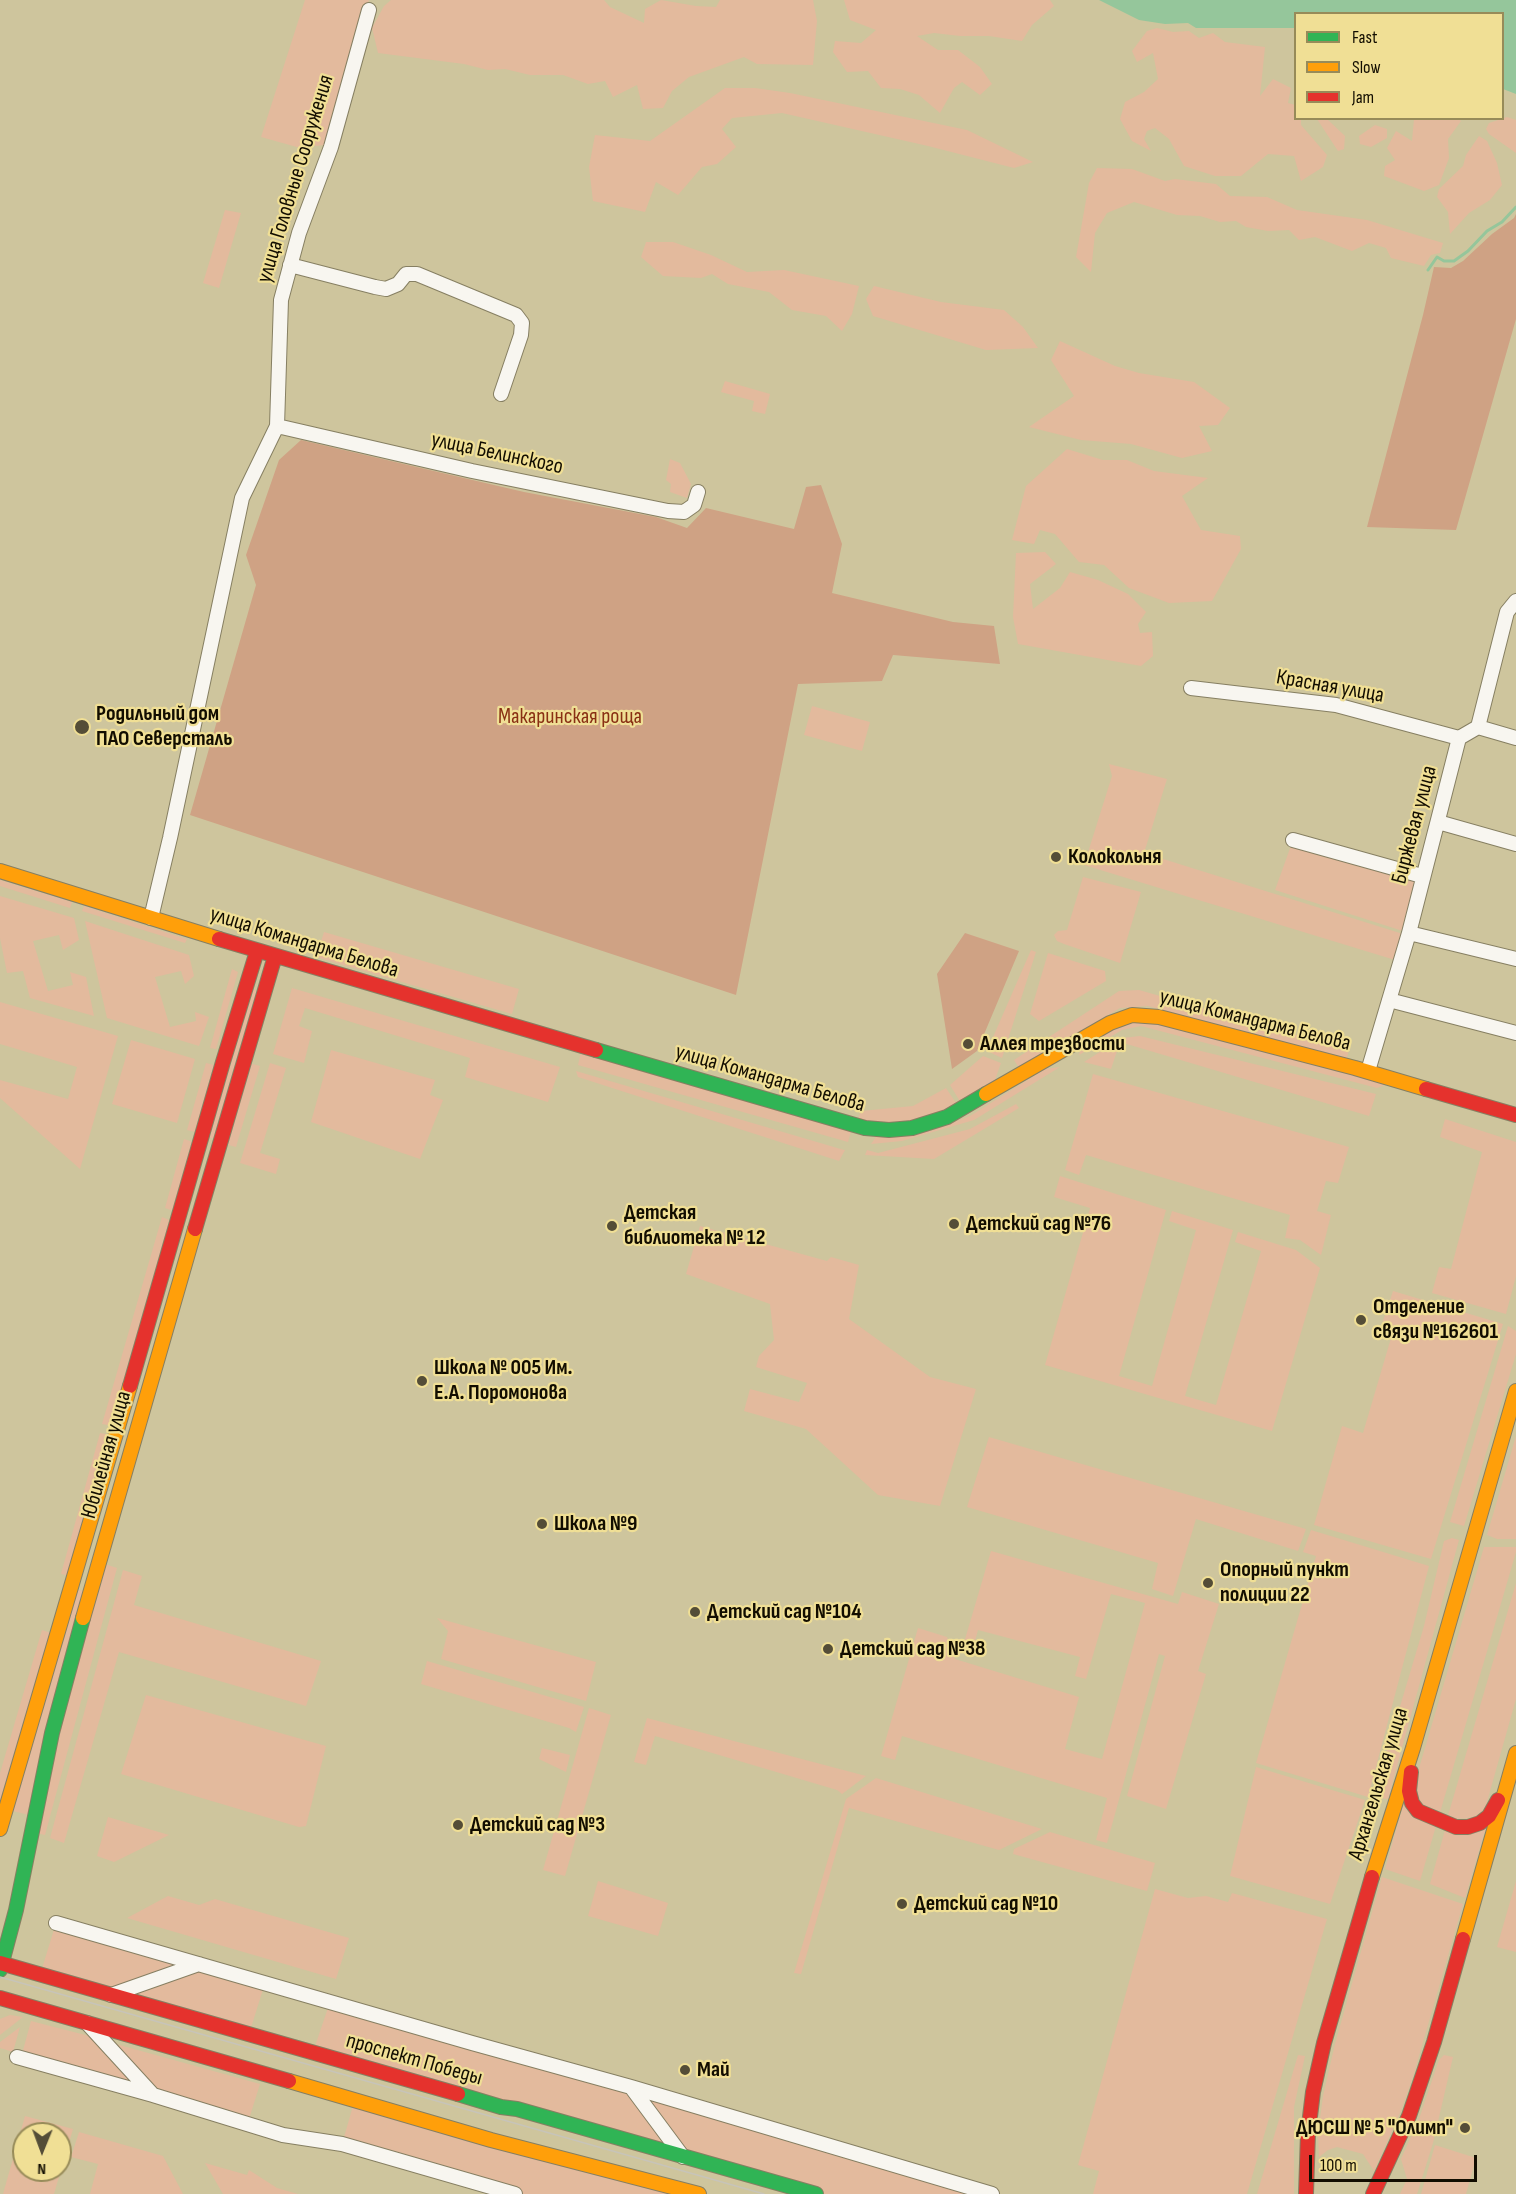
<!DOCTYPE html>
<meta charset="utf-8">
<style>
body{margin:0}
#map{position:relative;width:1516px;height:2194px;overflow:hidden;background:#cec59d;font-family:"Sofia Sans Condensed",sans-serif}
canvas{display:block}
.legend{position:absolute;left:1294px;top:12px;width:210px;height:108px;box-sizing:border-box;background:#f0df95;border:2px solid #978b59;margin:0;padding:8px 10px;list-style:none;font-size:18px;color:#120d00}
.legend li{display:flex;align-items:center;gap:12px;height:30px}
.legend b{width:30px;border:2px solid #978b59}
.north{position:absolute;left:12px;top:2122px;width:60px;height:60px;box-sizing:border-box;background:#f0df95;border:2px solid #978b59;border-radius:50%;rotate:181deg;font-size:16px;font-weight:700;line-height:24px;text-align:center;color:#120d00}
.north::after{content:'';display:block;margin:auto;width:21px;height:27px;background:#544d37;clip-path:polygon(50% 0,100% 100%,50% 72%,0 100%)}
.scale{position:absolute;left:1309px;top:2155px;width:168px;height:27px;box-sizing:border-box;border:3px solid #120d00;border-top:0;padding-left:8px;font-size:18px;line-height:21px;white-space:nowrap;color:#120d00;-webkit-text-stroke:4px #f0df95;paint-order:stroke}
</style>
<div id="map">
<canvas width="1516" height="2194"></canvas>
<ul class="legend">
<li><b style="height:8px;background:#30b455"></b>Fast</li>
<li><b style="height:8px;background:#ff9f0a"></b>Slow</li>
<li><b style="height:8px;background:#e5322d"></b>Jam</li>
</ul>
<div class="north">N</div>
<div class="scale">100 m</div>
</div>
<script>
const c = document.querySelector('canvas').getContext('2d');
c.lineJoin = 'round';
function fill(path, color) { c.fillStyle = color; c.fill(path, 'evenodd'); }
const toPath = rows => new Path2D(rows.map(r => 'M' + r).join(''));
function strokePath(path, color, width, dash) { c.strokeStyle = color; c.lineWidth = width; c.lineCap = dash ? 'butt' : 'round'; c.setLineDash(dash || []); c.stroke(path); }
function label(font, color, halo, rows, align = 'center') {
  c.font = font + ' "Sofia Sans Condensed",sans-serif'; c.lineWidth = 4.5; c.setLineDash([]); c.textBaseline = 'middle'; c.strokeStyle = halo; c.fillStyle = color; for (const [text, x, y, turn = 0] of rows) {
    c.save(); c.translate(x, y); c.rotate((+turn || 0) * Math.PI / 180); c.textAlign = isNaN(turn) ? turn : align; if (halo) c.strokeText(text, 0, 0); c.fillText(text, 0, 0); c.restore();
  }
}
const green = toPath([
 [305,0,369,0,324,145,316,146,306,143,304,149,261,137],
 [391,0,604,0,610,7,644,23,645,9,661,0,696,6,716,7,720,0,813,0,817,21,813,65,757,64,744,57,689,77,672,91,663,108,643,109,637,85,613,97,605,81,588,84,563,75,530,75,505,69,488,70,464,64,378,53,372,28,384,6],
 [844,0,1050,0,1054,6,1032,25,1022,41,989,36,960,36,934,33,917,36,938,50,958,50,980,67,992,84,980,95,962,82,954,88,940,113,919,95,900,89,881,88,868,71,847,72,833,52,835,41,861,43,876,30,850,20],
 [1157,28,1173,32,1189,31,1199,38,1213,33,1225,42,1265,47,1260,96,1273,79,1291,88,1288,103,1295,105,1296,118,1301,119,1301,125,1327,155,1323,167,1301,181,1294,156,1268,154,1241,176,1215,176,1184,166,1169,139,1155,128,1147,131,1144,139,1151,151,1132,141,1120,119,1125,102,1144,92,1158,79,1153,53,1137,62,1132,51,1147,31],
 [725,88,755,88,790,93,967,130,1033,162,1014,168,928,146,782,113,732,118,722,129,736,147,717,164,702,167,678,195,656,182,645,212,593,201,589,167,595,135,650,141],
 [1507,117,1516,120,1516,153,1489,134,1486,129,1489,123],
 [1313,119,1327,119,1345,136,1344,149,1338,151,1317,119],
 [1458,119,1461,121,1448,139,1449,158,1439,185,1424,191,1384,176,1385,166,1395,160,1387,148,1396,131,1412,141,1414,119],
 [1375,125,1387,129,1387,138,1371,147,1360,144,1359,136],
 [1479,136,1487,141,1497,163,1502,185,1490,200,1469,213,1450,234,1448,212,1437,197,1439,189,1463,166,1466,155],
 [1097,168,1132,169,1165,181,1175,179,1216,184,1230,196,1267,197,1297,210,1367,220,1443,243,1440,253,1431,255,1424,266,1391,258,1386,248,1369,243,1352,251,1315,237,1299,240,1289,230,1268,231,1246,227,1236,221,1220,222,1200,216,1177,215,1134,202,1107,213,1095,233,1091,272,1076,257,1089,183],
 [225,210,241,213,219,288,203,283],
 [646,242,673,242,711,255,747,272,784,270,859,286,852,314,842,331,826,316,792,310,769,292,728,284,712,274,701,278,663,276,641,257],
 [874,286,941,302,1004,310,1023,327,1038,348,986,350,873,316,866,299],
 [1060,341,1115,366,1139,373,1194,382,1230,408,1218,425,1199,426,1212,451,1182,458,1131,444,1081,440,1029,427,1074,396,1051,360],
 [725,381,770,394,765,414,752,411,754,401,721,392],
 [1067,449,1103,460,1127,460,1154,471,1208,478,1182,496,1201,530,1240,536,1241,549,1212,601,1169,603,1129,588,1104,565,1079,562,1055,534,1040,530,1034,544,1012,540,1026,486],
 [670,459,680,463,691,484,687,498,670,492,671,484,666,480],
 [1045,552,1056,564,1030,584,1033,609,1060,588,1070,572,1098,580,1128,594,1146,612,1138,624,1140,633,1152,632,1153,656,1141,666,1018,644,1013,617,1016,553],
 [812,706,870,722,862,751,804,735],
 [1109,764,1167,779,1144,853,1403,934,1395,960,1084,865,1112,776],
 [1293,840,1422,876,1409,933,1275,890],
 [1083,877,1141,892,1120,963,1064,944,1057,941,1054,935,1058,931,1067,930],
 [0,880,72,902,70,908,0,886],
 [0,896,74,918,79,940,63,950,59,935,33,941,48,991,73,985,70,972,86,977,94,1016,30,998,23,971,7,973,0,938],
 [84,906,187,939,185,943,82,911],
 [85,921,189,955,194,976,185,984,181,971,155,977,170,1027,196,1021,195,1012,209,1017,199,1046,107,1018],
 [324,932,519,989,512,1014,316,957],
 [1031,950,1036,952,1002,1058,987,1051],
 [1048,953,1105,971,1106,981,1039,1021,1030,1014],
 [232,969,238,972,216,1049,210,1048],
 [292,988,560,1067,548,1102,465,1077,470,1058,305,1008,299,1026,312,1031,304,1063,273,1054],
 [251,989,258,991,215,1139,208,1137],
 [1139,990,1349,1050,1346,1061,1148,1006,1120,1008,1019,1068,1014,1060,1119,991],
 [0,1002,118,1036,80,1169,0,1098,0,1080,68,1099,77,1067,0,1044],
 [1132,1023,1153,1023,1368,1079,1385,1085,1377,1088,1141,1026,1122,1030,1079,1055,1081,1048,1110,1031],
 [1140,1036,1376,1094,1369,1116,1120,1042,1111,1069,1084,1062,1122,1038],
 [131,1040,195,1059,177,1123,112,1104],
 [331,1050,435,1080,430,1095,443,1100,420,1159,311,1122],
 [581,1052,852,1128,848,1142,578,1065],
 [983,1056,1001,1063,995,1080,961,1103,950,1085],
 [206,1063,214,1065,195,1132,187,1130],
 [249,1063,260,1066,236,1147,225,1144],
 [270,1063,286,1068,260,1153,280,1159,276,1174,240,1163],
 [1060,1067,974,1120,902,1141,871,1144,876,1137,931,1131,970,1116,1045,1069],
 [576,1071,844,1150,845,1150,839,1161,578,1077],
 [1093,1074,1349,1147,1338,1183,1326,1181,1317,1211,1331,1215,1321,1255,1300,1240,1285,1238,1290,1215,1086,1155,1079,1175,1065,1170],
 [946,1088,956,1103,932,1116,897,1125,857,1122,861,1111,913,1106],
 [1016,1104,1019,1108,934,1159,865,1155,867,1150,878,1153,970,1129],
 [1445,1119,1516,1142,1516,1276,1506,1314,1432,1293,1439,1267,1451,1269,1482,1152,1440,1137],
 [184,1139,193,1142,174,1211,165,1208],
 [1060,1176,1166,1210,1119,1376,1152,1386,1196,1230,1169,1221,1172,1211,1233,1230,1185,1396,1216,1405,1261,1251,1235,1242,1238,1232,1296,1250,1320,1268,1272,1431,1045,1365,1090,1208,1054,1197],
 [162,1217,172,1221,113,1426,102,1424],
 [700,1226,827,1261,831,1257,859,1265,849,1319,930,1377,976,1389,940,1506,878,1495,806,1429,744,1411,750,1389,799,1402,807,1383,756,1367,759,1356,774,1340,770,1304,686,1274],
 [1393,1291,1503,1324,1431,1559,1314,1525,1342,1426,1363,1433,1394,1328,1382,1324],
 [1508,1326,1516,1331,1516,1354,1464,1526,1450,1522],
 [100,1433,111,1435,70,1576,61,1574],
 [1516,1436,1516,1539,1497,1539,1487,1535],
 [989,1437,1306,1529,1298,1551,1196,1519,1173,1596,1152,1589,1158,1563,967,1507],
 [1311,1530,1429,1566,1368,1797,1256,1763,1316,1556,1303,1552],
 [1452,1538,1459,1540,1388,1799,1373,1797,1424,1626,1444,1541],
 [1484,1547,1516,1547,1516,1552,1439,1816,1420,1806,1415,1782],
 [991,1551,1178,1604,1182,1592,1219,1604,1198,1671,1206,1674,1166,1809,1127,1796,1165,1656,1159,1654,1107,1843,1096,1840,1107,1798,902,1736,895,1760,881,1756,918,1628,947,1637,955,1659,1079,1697,1065,1749,1102,1759,1145,1603,1111,1594,1086,1679,1075,1676,1080,1657,978,1630,973,1648,963,1646],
 [102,1563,117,1568,45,1835,36,1833],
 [123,1570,142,1576,134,1605,321,1661,306,1706,119,1652,64,1843,50,1838],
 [1516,1583,1516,1699,1485,1809,1477,1818,1447,1819],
 [78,1590,85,1591,29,1815,13,1811],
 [437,1618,596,1662,586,1701,441,1659,448,1631],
 [42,1630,54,1634,0,1812,0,1773],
 [427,1661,584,1707,576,1732,569,1728,421,1684],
 [146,1695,326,1746,306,1826,299,1827,121,1774],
 [589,1708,611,1715,565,1876,543,1870],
 [647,1718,866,1776,842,1794,837,1790,655,1736,646,1765,634,1762],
 [542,1748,570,1755,566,1772,539,1759],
 [1256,1767,1365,1800,1330,1904,1230,1876],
 [876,1778,1042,1829,999,1850,849,1808,801,1974,794,1973,846,1799],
 [1405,1799,1436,1826,1420,1881,1385,1869],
 [108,1817,169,1835,114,1862,97,1856],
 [1486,1827,1465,1898,1430,1884,1445,1830],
 [1050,1832,1155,1863,1147,1891,1013,1854,1014,1849],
 [1382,1877,1463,1904,1412,2080,1400,2113,1374,2171,1363,2154,1337,2147,1328,2150,1319,2157,1318,2134,1323,2096,1335,2044],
 [598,1881,668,1903,658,1936,588,1916],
 [1516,1881,1516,1952,1497,1947],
 [1155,1889,1188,1898,1206,1896,1228,1902,1232,1893,1327,1919,1247,2194,1093,2194,1099,2171,1078,2165],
 [168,1896,199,1905,215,1899,349,1938,336,1979,127,1918],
 [56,1923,265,1983,249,2034,40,1975],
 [330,2002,992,2194,816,2194,313,2052],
 [10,2015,23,2017,0,2035,0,2019],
 [31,2021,93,2037,131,2079,132,2085,22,2054],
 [20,2027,13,2052,0,2048,0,2042],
 [116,2044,260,2084,249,2119,158,2092],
 [1298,2055,1305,2056,1294,2107,1294,2194,1257,2194],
 [1444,2055,1453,2057,1433,2143,1417,2194,1400,2194,1407,2179,1401,2159,1419,2119,1439,2060],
 [355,2099,699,2194,517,2194,342,2144],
 [25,2116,73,2129,54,2194,3,2194],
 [24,2134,60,2134,60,2170,24,2170],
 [79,2132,163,2156,183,2194,90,2194,98,2164,71,2157],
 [1435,2145,1476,2158,1466,2194,1421,2194],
 [205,2163,247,2175,249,2170,277,2188,298,2194,223,2194]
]);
const forest = toPath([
 [1516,214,1516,319,1456,530,1367,527,1423,315,1434,267,1451,268,1463,261,1492,234,1514,218],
 [301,440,524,492,656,517,687,528,706,508,794,529,806,487,821,485,842,544,832,593,953,622,994,626,1000,664,893,655,882,681,798,684,736,995,190,815,256,585,246,555,279,460],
 [965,933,1019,951,977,1051,952,1069,937,974]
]);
const water = toPath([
 [1099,0,1516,0,1516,94,1503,89,1502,14,1296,14,1295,28,1196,28,1188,23,1165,24,1139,20]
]);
const stream = toPath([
 [1428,270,1437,257,1444,261,1454,261,1468,251,1487,231,1502,222,1516,207]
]);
const street = toPath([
 [290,265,375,287,386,289,398,284,406,274,417,274,516,315,522,323,521,335,501,394],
 [277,426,472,471,668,511,684,512,694,505,698,492],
 [1191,688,1336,705,1459,738],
 [1478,727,1516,738],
 [1438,822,1516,844],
 [1293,840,1422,876],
 [151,918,170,838,242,498,277,426,281,300,299,233,331,147,369,10],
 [1409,933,1516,959],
 [1389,1000,1516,1033],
 [1368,1071,1409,933,1459,738,1478,727,1507,612,1516,601],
 [56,1923,472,2043,631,2087,992,2194],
 [111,1995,199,1964],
 [87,2023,153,2095,283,2135,342,2144,515,2194],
 [17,2057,153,2095],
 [631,2087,683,2157]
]);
const fast = toPath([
 [596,1050,865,1128,889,1130,912,1128,947,1117,986,1094],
 [0,1970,16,1910,52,1733,83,1618],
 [458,2094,501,2107,517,2109,816,2194]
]);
const slow = toPath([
 [0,871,219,939],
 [986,1094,1110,1023,1132,1015,1159,1017,1355,1068,1426,1089],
 [83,1618,195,1229],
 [0,1829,130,1386],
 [1372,1877,1413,1748,1516,1391],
 [1463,1939,1516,1753],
 [289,2081,491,2140,699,2194]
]);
const jam = toPath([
 [219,939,596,1050],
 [1426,1089,1516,1115],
 [195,1229,275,956],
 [130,1386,223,1062,257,951],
 [1411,1772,1409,1791,1412,1803,1418,1811,1456,1827,1468,1827,1480,1823,1489,1816,1498,1800],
 [0,1963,458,2094],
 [0,1998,289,2081],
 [1306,2194,1308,2133,1313,2092,1324,2043,1372,1877],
 [1373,2194,1409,2116,1434,2042,1463,1939]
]);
const tram = toPath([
 [0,1977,764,2194]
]);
const markers = [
 [82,727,8,"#544d37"],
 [1056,857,6,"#544d37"],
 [968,1044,6,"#544d37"],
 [954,1224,6,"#544d37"],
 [612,1226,6,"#544d37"],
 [1361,1320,6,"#544d37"],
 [422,1381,6,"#544d37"],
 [542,1524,6,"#544d37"],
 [1208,1583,6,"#544d37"],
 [695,1612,6,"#544d37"],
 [828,1649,6,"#544d37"],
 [458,1825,6,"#544d37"],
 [902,1904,6,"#544d37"],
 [685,2070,6,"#544d37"],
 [1465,2128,6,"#544d37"]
];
const streetNames = [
 ["улица Головные Сооружения",296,179,-73],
 ["улица Белинского",497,454,12],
 ["Красная улица",1330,687,10],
 ["Биржевая улица",1415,825,-75],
 ["улица Командарма Белова",304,943,17],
 ["улица Командарма Белова",1255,1021,14],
 ["улица Командарма Белова",770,1079,16],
 ["Юбилейная улица",107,1455,-74],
 ["Архангельская улица",1379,1784,-73],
 ["проспект Победы",414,2060,16]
];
const poiNames = [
 ["Родильный дом",96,714],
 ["ПАО Северсталь",96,739],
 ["Колокольня",1068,857],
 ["Аллея трезвости",980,1044],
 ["Детская",624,1213],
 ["библиотека № 12",624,1238],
 ["Детский сад №76",966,1224],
 ["Отделение",1373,1307],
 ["связи №162601",1373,1332],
 ["Школа № 005 Им.",434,1368],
 ["Е.А. Поромонова",434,1393],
 ["Школа №9",554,1524],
 ["Опорный пункт",1220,1570],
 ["полиции 22",1220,1595],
 ["Детский сад №104",707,1612],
 ["Детский сад №38",840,1649],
 ["Детский сад №3",470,1825],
 ["Детский сад №10",914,1904],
 ["Май",697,2070],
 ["ДЮСШ № 5 \"Олимп\"",1453,2128,"right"]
];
const parkNames = [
 ["Макаринская роща",570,717]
];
fill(green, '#e3ba9d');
fill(forest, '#cfa284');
fill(water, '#95c69b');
strokePath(stream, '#95c69b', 3);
strokePath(street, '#867f62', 16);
strokePath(fast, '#867f62', 16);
strokePath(slow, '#867f62', 16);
strokePath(jam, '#867f62', 16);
strokePath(street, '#f8f6f0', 14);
strokePath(fast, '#30b455', 14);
strokePath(slow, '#ff9f0a', 14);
strokePath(jam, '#e5322d', 14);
strokePath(tram, '#c7c4b9', 1.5);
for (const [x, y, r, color] of markers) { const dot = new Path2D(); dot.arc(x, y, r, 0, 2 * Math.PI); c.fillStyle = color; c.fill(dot); strokePath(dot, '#f0df95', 2); }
label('22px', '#120d00', '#f0df95', streetNames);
label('bold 22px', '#120d00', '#f0df95', poiNames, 'left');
label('22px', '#893014', '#f0df95', parkNames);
</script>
